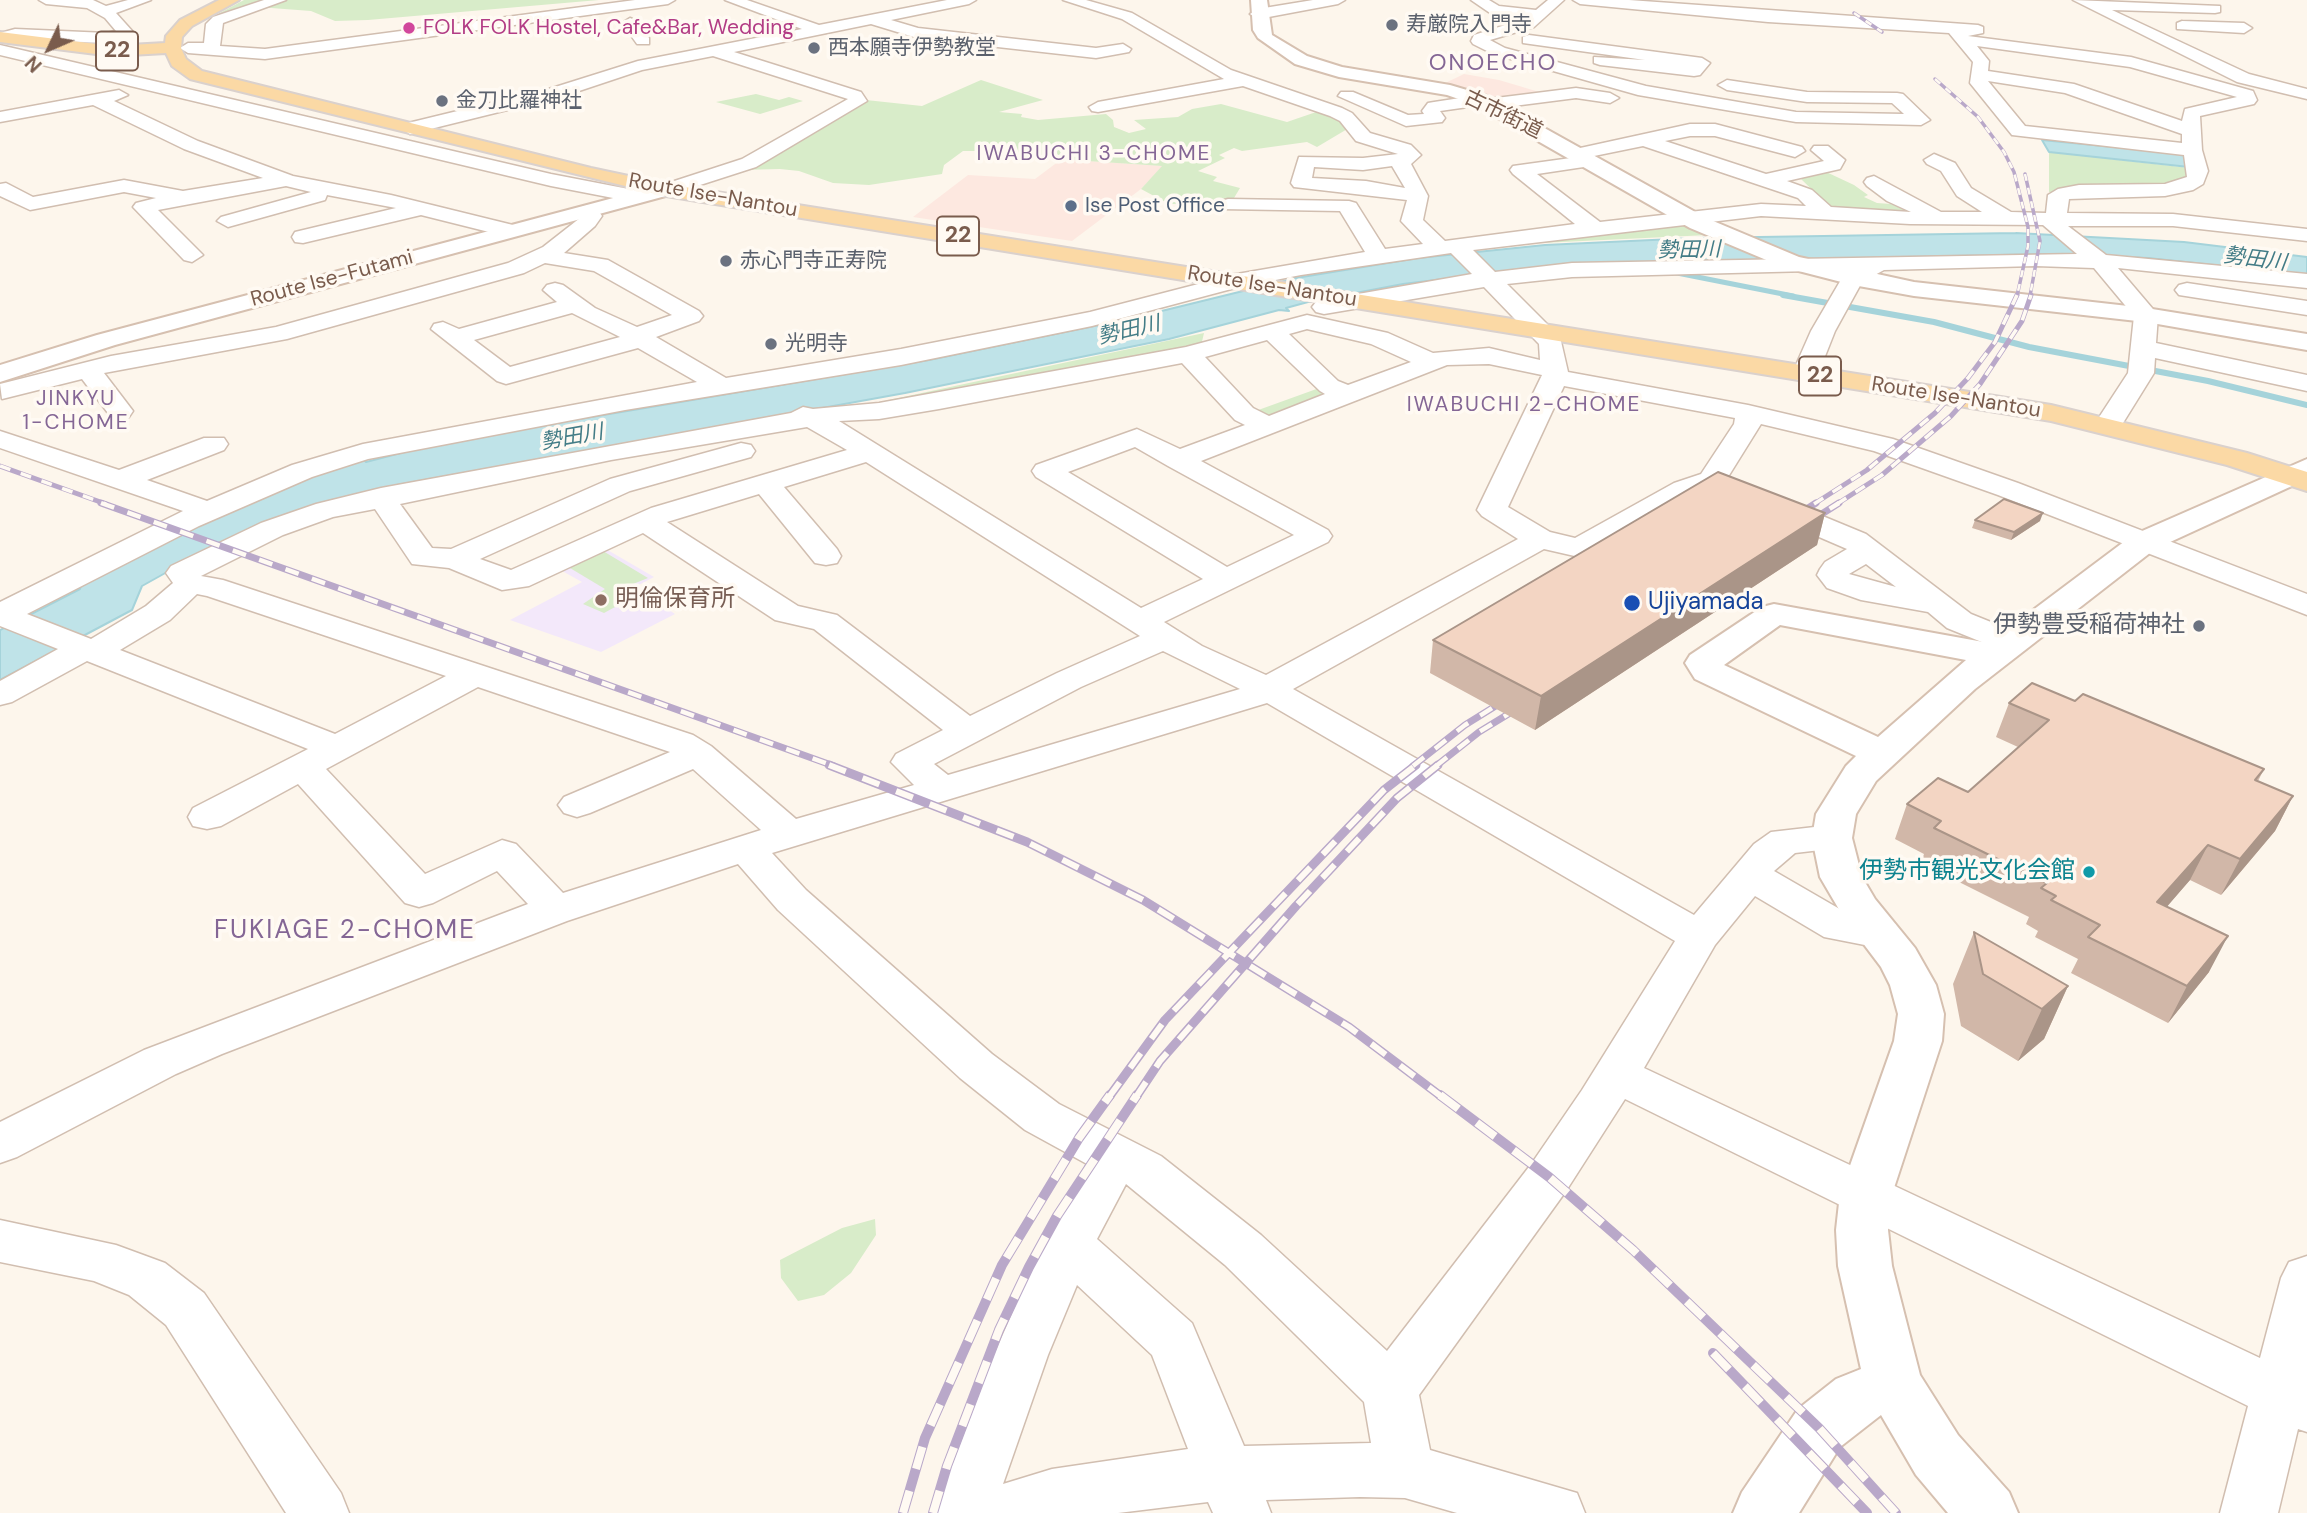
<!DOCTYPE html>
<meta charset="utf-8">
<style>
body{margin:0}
#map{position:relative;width:2307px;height:1513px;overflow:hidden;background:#fdf6ec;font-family:"DM Sans",sans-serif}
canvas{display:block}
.north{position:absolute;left:14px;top:14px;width:70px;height:70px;-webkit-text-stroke:5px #fffaf3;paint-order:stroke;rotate:226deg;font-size:19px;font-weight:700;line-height:28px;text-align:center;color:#7a5c4d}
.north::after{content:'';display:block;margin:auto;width:24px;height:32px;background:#7a5c4d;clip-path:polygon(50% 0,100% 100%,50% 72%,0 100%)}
</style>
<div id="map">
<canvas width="2307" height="1513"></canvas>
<div class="north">N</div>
</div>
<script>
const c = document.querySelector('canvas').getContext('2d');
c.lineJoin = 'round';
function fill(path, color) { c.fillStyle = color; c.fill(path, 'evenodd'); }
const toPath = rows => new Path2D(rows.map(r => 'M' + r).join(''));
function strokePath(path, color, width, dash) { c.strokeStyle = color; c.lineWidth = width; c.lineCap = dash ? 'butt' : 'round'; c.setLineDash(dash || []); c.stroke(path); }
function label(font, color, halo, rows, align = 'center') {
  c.font = font + ' "DM Sans","Noto Sans JP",sans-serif'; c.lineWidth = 7; c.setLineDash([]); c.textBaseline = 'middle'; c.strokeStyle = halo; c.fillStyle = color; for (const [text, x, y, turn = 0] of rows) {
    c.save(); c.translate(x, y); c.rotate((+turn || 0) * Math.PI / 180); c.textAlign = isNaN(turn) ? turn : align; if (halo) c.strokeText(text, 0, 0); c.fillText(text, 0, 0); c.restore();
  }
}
const commercial = toPath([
 [1464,74,1499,80,1546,94,1497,101,1441,85],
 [1075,160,1163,166,1141,189,1072,241,913,217,968,175,1035,179,1055,164]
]);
const education = toPath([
 [599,545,654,577,635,587,675,614,601,652,510,620,582,582,555,567]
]);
const green = toPath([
 [244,0,599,0,368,20,335,21,311,11,258,7,230,17,216,15],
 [981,80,1043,100,999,112,1022,114,1021,117,1038,120,1106,114,1113,120,1114,127,1129,133,1146,129,1134,120,1178,117,1192,109,1221,104,1287,122,1322,110,1332,113,1349,128,1317,147,1307,142,1242,151,1234,148,1219,155,1225,158,1198,171,1217,177,1213,181,1240,188,1231,203,1169,204,1141,189,1162,166,1042,158,999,151,963,151,944,165,942,174,869,185,833,183,799,171,780,169,740,170,866,100,922,106],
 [756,94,779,100,789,97,803,101,760,114,716,102],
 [2049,152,2190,168,2188,179,2178,184,2049,192],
 [1822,170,1854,185,1868,195,1864,197,1877,203,1891,204,1918,216,1834,211,1801,179],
 [1679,225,1692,227,1708,235,1499,245],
 [1204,333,1201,346,856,407],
 [1322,387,1335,394,1264,420,1250,413],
 [598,548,648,578,628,586,639,594,604,613,583,604,605,589,565,565],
 [875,1219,876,1235,851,1273,824,1295,798,1301,781,1278,780,1260,842,1228]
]);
const water = toPath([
 [2042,140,2185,154,2189,167,2049,152,2042,140],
 [2016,233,2184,242,2307,257,2307,275,2148,258,2048,254,1665,262,1525,269,1403,284,1308,302,1286,308,1289,311,1279,310,1169,339,905,393,397,485,176,567,142,586,132,610,0,680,0,630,80,589,84,577,309,476,363,459,366,462,424,447,556,423,929,360,1133,318,1288,280,1286,277,1296,278,1418,258,1545,245,1695,238,2016,233]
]);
const streamFar1 = toPath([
 [1662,270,1793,296]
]);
const stream = toPath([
 [1783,295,1934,322,2029,347,2208,381,2307,405]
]);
const street = toPath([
 [39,0,93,0,106,6,128,0,151,0,116,13,134,33,132,36,107,43,15,39,0,41,0,33,15,29,107,33,116,31,105,18,87,8,46,4,39,0],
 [264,0,286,0,223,23,220,46,265,49,635,0,675,0,668,4,265,59,188,53,180,48,188,43,204,43,206,24,213,17,264,0],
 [725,0,747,0,819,25,947,0,976,0,969,4,891,20,918,28,1096,48,1123,44,1131,49,1129,52,1096,58,917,38,871,24,734,52,861,92,867,101,756,167,666,196,656,190,659,186,742,159,848,99,713,56,642,70,564,96,410,134,401,128,404,124,552,88,638,61,802,29,725,0],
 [1063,0,1086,0,1132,13,1231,70,1342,108,1352,113,1370,133,1411,145,1421,155,1411,164,1428,196,1423,220,1445,241,1575,224,1513,174,1510,170,1513,166,1571,158,1568,154,1571,150,1690,124,1715,124,1802,147,1805,151,1795,157,1715,136,1690,136,1665,141,1766,174,1824,161,1811,150,1814,146,1828,146,1845,160,1840,169,1787,181,1812,190,1831,207,1911,212,1887,201,1867,186,1864,182,1867,178,1874,176,1941,212,1982,212,1957,196,1941,171,1927,164,1924,160,1934,154,1955,163,1971,188,2011,212,2046,213,2048,195,2058,189,2079,185,2165,184,2187,177,2184,155,2012,135,1970,83,1973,62,1949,33,1768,22,1580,4,1573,0,1629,0,1978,25,1983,27,1983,33,1968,36,2131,57,2253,91,2257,100,2254,104,2200,116,2202,150,2208,171,2203,184,2193,190,2165,196,2069,199,2067,213,2173,214,2307,229,2307,241,2173,226,2068,226,2106,255,2307,274,2307,288,2118,268,2158,315,2156,343,2307,375,2307,391,2155,358,2154,373,2118,431,2098,431,2094,425,2128,373,2134,316,2094,268,2036,266,1884,270,1862,282,1835,331,1818,374,1814,379,1805,382,1796,379,1792,374,1811,331,1842,278,1851,270,1572,277,1507,284,1560,337,1568,372,1748,405,1893,439,2018,483,2307,594,2307,615,1998,495,1874,451,1761,424,1728,477,1866,534,1971,614,2023,635,2028,642,2023,649,2011,652,1999,649,1947,628,1928,612,1861,600,1827,588,1817,575,1820,569,1825,562,1847,549,1710,490,1694,495,1590,555,1579,557,1544,549,1293,689,1694,915,1754,844,1771,832,1832,825,1846,829,1852,838,1846,847,1795,853,1774,871,1850,915,1895,924,1901,934,1895,944,1880,948,1824,937,1755,896,1715,945,1644,1068,2260,1358,2281,1278,2289,1262,2307,1256,2307,1432,2298,1429,2278,1513,2220,1513,2248,1406,1625,1099,1566,1191,1419,1395,1430,1450,1577,1493,1585,1513,1457,1513,1405,1498,1360,1497,1266,1500,1271,1513,1213,1513,1208,1502,1118,1513,934,1513,994,1355,1042,1245,1087,1164,1025,1130,960,1078,778,910,738,864,567,921,222,1054,176,1074,17,1157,0,1163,0,1122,144,1050,528,904,497,871,433,903,419,907,405,903,298,784,221,826,207,829,193,826,188,817,193,808,308,749,87,661,12,702,0,705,0,681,58,649,0,626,0,602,183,511,0,448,0,431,119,470,204,438,224,438,228,444,224,450,147,480,207,501,292,465,363,444,697,382,638,348,506,384,497,381,431,329,434,324,443,322,459,329,557,302,543,290,547,285,555,283,563,285,595,308,637,327,672,315,594,271,545,263,524,273,287,339,104,373,133,411,129,417,120,419,111,417,82,379,2,399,0,384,111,356,276,327,508,263,543,247,580,218,579,211,582,207,589,205,596,207,602,216,595,226,564,253,608,260,699,311,703,316,699,321,656,337,726,378,901,349,1090,312,1237,274,1365,252,1340,211,1221,209,1218,205,1221,201,1228,199,1349,201,1356,203,1385,249,1423,244,1401,221,1407,200,1294,187,1291,183,1299,157,1363,158,1398,154,1356,141,1340,121,1330,116,1243,86,1098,112,1092,111,1089,107,1098,102,1224,79,1122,19,1063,0],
 [1977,46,2130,67,2237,97,2185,109,2182,121,2074,84,1988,71,1989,61,1977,46],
 [1988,81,2065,93,2182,134,2182,143,2025,126,1988,81],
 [1643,146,1798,198,1806,206,1761,204,1600,222,1537,174,1597,165,1600,161,1594,156,1643,146],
 [1392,166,1405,188,1366,181,1312,178,1314,167,1363,170,1392,166],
 [1761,216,1910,224,2043,225,2077,254,1572,263,1495,272,1473,250,1761,216],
 [1451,253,1472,274,1324,300,1316,302,1312,307,1316,312,1324,314,1484,287,1539,344,1540,360,1489,348,1433,353,1388,333,1307,315,1186,347,879,403,813,409,803,407,791,413,381,488,316,504,261,523,171,566,166,573,173,583,146,606,91,639,27,614,199,526,312,477,368,459,625,410,901,365,1092,326,1239,287,1301,275,1451,253],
 [572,313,620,337,510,367,474,340,572,313],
 [1307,329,1371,344,1411,362,1348,385,1338,381,1289,334,1307,329],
 [1267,340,1320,391,1325,394,1269,416,1253,408,1205,357,1267,340],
 [1182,363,1235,420,1245,425,1180,449,1137,429,1036,465,1032,471,1036,477,1203,579,1141,608,839,421,879,419,939,409,1182,363],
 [1489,364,1542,375,1477,510,1482,516,1518,539,1266,675,1202,646,1164,622,1328,542,1332,536,1328,530,1201,461,1447,365,1489,364],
 [1564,386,1735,418,1734,424,1701,474,1674,483,1575,538,1550,532,1508,507,1564,386],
 [807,427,847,450,651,508,511,570,480,559,630,491,751,457,755,451,751,445,741,443,610,479,451,549,432,548,400,504,611,460,807,427],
 [1135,447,1168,466,1294,535,1227,567,1068,472,1135,447],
 [866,462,1140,636,1057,673,970,716,837,615,798,606,667,522,759,494,815,563,826,565,837,563,841,556,837,549,784,487,866,462],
 [375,509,412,564,449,568,502,590,529,586,643,533,775,620,814,629,943,730,896,754,891,762,914,785,796,819,711,746,693,735,223,580,201,576,283,535,333,517,375,509],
 [1866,564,1896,587,1849,574,1866,564],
 [197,594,207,596,446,676,335,734,120,650,170,620,197,594],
 [1163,651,1240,689,948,775,934,764,1081,687,1163,651],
 [478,687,670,752,564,797,558,805,564,813,577,817,590,813,693,769,761,830,563,893,516,844,502,840,425,874,326,769,478,687],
 [1267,703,1675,941,1582,1090,1532,1163,1387,1351,1261,1235,1161,1156,1059,1104,992,1054,806,890,772,853,1267,703],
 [1126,1184,1225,1265,1364,1402,1371,1443,1244,1446,1192,1323,1097,1239,1126,1184],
 [1077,1285,1152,1355,1188,1449,1052,1469,1003,1484,1048,1355,1077,1285],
 [1313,0,1345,0,1338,4,1258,19,1250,14,1258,9,1313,0],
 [1471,0,1489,0,1499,6,1536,10,1548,0,1564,0,1534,27,1490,40,1505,48,1646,86,1796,112,1904,114,1892,103,1807,102,1727,90,1718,85,1727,80,1807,92,1897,93,1903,94,1930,120,1921,125,1796,122,1638,95,1493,54,1473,44,1471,41,1474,35,1527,18,1490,13,1471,0],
 [2073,0,2220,6,2220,12,2215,13,2112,10,2249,74,2307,89,2307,99,2237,82,2073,0],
 [630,18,635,20,649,38,649,44,637,44,622,23,630,18],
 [2182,21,2244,23,2252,28,2244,33,2177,29,2177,23,2182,21],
 [1529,35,1702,58,1710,63,1700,75,1694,76,1600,65,1594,63,1594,57,1645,60,1523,43,1523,37,1529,35],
 [0,45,551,174,639,191,649,197,639,203,551,186,0,55,0,45],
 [1576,88,1610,93,1619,98,1610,103,1576,98,1490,109,1482,105,1440,111,1445,118,1442,122,1406,126,1338,96,1341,92,1353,92,1408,115,1424,114,1422,111,1428,103,1434,102,1480,95,1488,99,1576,88],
 [119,90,128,95,114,101,198,141,293,176,391,195,517,226,520,231,509,237,421,215,303,243,295,242,292,237,295,232,396,208,327,195,325,200,228,227,217,221,221,217,311,192,286,186,158,210,203,255,192,262,184,260,133,207,136,203,156,198,124,192,30,210,0,196,0,184,6,183,33,197,124,180,183,191,263,178,184,149,93,105,0,122,0,112,119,90],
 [2187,283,2307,301,2307,315,2179,295,2175,290,2179,285,2187,283],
 [0,1220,116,1245,165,1263,204,1293,341,1493,349,1513,286,1513,166,1325,129,1295,94,1281,0,1262,0,1220]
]);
const secondary = toPath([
 [1251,0,1267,0,1272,35,1307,56,1342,67,1450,85,1487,96,1706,218,1799,257,1914,282,2146,308,2307,334,2307,350,2146,322,1914,296,1853,285,1783,267,1690,228,1473,104,1447,95,1339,77,1295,64,1258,38,1253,30,1251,0],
 [666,184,677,190,673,194,115,345,0,382,0,365,97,335,666,184],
 [2307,459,2307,479,2155,549,1975,689,1876,781,1856,814,1852,838,1862,877,1875,899,1915,948,1936,985,1944,1014,1942,1041,1892,1194,1888,1230,1892,1266,1920,1375,1958,1435,2009,1492,2018,1513,1948,1513,1916,1475,1881,1415,1840,1447,1799,1513,1733,1513,1742,1492,1798,1409,1836,1379,1861,1369,1838,1266,1836,1230,1840,1194,1894,1041,1898,1014,1890,985,1881,967,1844,918,1820,877,1812,838,1816,814,1846,766,1856,756,1695,679,1685,663,1690,655,1762,607,1774,604,1989,643,2133,535,2307,459],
 [1780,625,1966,660,1878,737,1724,665,1780,625]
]);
const primary = toPath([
 [219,0,239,0,192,26,182,37,181,48,186,59,202,71,591,168,666,184,2051,405,2247,453,2307,472,2307,491,2227,465,2051,421,666,196,190,79,172,66,166,53,112,56,0,42,0,32,112,46,165,43,166,36,180,20,219,0]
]);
const railFar4 = toPath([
 [1854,13,1882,32],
 [1935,79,1978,117,2004,152,2014,172,2028,227,2028,246,2017,296],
 [2025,174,2040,241,2030,296]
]);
const railFar3 = toPath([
 [0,466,106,504],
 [1814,504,1867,470,1935,413,1968,378,1995,342,2017,295],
 [1837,504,1882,475,1951,416,1980,384,2022,321,2031,295]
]);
const railFar2 = toPath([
 [101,503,834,766],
 [1794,517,1816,503],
 [1806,524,1839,503],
 [1413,766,1465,725,1510,697],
 [1436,766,1479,732,1523,705]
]);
const railFar1 = toPath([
 [829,765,1027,842,1143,900,1349,1027,1442,1097],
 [1109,1097,1165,1020,1384,790,1416,765],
 [1136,1097,1160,1061,1296,906,1397,798,1438,765]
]);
const rail = toPath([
 [1440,1095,1549,1177,1633,1250,1819,1428,1896,1513],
 [1713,1353,1867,1513],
 [903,1513,925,1438,1002,1265,1079,1138,1110,1095],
 [933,1513,947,1466,999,1330,1029,1267,1057,1216,1137,1095]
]);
const wall = toPath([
 [1825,513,1817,545,1535,730,1430,673,1433,640],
 [1975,520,2040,521,2011,540,1972,528],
 [2075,701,2264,769,2258,781,2293,796,2275,831,2221,895,2190,880,2167,906,2209,972,2168,1023,2071,973,2078,959,2035,937,2038,931,2026,924,2029,917,1921,863,1924,854,1895,839,1907,804,1968,792,2018,747,1996,737,2009,703],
 [1974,932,2068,986,2044,1039,2018,1061,1961,1026,1953,984]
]);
const shadedWall = toPath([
 [1825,513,1817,545,1535,730,1541,696],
 [2043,513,2040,521,2011,540,2014,532],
 [2293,796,2275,831,2221,895,2240,859],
 [2208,845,2190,880,2140,938,2157,902],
 [2228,936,2209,972,2168,1023,2187,986],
 [2068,986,2044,1039,2018,1061,2042,1009]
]);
const building = toPath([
 [1718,472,1825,513,1541,696,1433,640,1718,472],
 [2004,499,2043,513,2014,532,1975,520,2004,499],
 [2032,683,2075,701,2083,694,2264,769,2255,780,2293,796,2240,859,2208,845,2157,902,2228,936,2187,986,2088,937,2100,925,2051,900,2056,896,2041,888,2047,883,1934,828,1941,821,1907,804,1938,778,1968,792,2049,720,2009,703,2032,683],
 [1974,932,2068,986,2042,1009,1983,974,1974,932]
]);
const markers = [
 [1392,25,7,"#6b7280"],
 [409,28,7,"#d1479c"],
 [814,48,7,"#6b7280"],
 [442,101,7,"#6b7280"],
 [1071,206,7,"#5c6f8a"],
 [726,261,7,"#6b7280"],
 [771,344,7,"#6b7280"],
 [601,600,7,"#8d6e63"],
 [1632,603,9,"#1a4fb4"],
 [2199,626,7,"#6b7280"],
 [2089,872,7,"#0f9aa8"]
];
const farWorshipnames = [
 ["寿厳院入門寺",1406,25],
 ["西本願寺伊勢教堂",828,48],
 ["金刀比羅神社",456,101],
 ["赤心門寺正寿院",740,261],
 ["光明寺",785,344]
];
const farHotelnames = [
 ["FOLK FOLK Hostel, Cafe&Bar, Wedding",423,28]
];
const farStreetnames = [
 ["古市街道",1503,115,26],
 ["Route Ise-Nantou",713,196,10],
 ["Route Ise-Futami",332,279,-15],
 ["Route Ise-Nantou",1272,287,9],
 ["Route Ise-Nantou",1956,398,9]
];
const farNeighbourhoodnames = [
 ["IWABUCHI 3-CHOME",1094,154],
 ["JINKYU",76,399],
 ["1-CHOME",76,423],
 ["IWABUCHI 2-CHOME",1524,405]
];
const farServicenames = [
 ["Ise Post Office",1085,206]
];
const farWaternames = [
 ["勢田川",1689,251,-1],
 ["勢田川",2255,260,7],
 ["勢田川",1129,331,-13],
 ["勢田川",572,438,-10]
];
const shields = [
 [117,51,42],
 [958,236,42],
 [1820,376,42]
];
const shieldNames = [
 ["22",117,51],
 ["22",958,236],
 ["22",1820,376]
];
const farQuarternames = [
 ["ONOECHO",1493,64]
];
const educationNames = [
 ["明倫保育所",615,600]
];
const transitNames = [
 ["Ujiyamada",1648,603]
];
const worshipNames = [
 ["伊勢豊受稲荷神社",2185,626]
];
const cultureNames = [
 ["伊勢市観光文化会館",2075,872]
];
const neighbourhoodNames = [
 ["FUKIAGE 2-CHOME",345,931]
];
fill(commercial, '#fde8e0');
fill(education, '#f3e8fa');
fill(green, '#d8ecc9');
fill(water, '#bfe3e8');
strokePath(water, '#a5d3da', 2);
strokePath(streamFar1, '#a5d3da', 5);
strokePath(stream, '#a5d3da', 6);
strokePath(street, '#d1beb0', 3);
strokePath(secondary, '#d6c0b0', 4);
strokePath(primary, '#dad1cd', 4);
fill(street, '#fff');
fill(secondary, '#fff');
fill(primary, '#fbd9a5');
strokePath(railFar4, '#b9a8c9', 3.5);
strokePath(railFar3, '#b9a8c9', 5);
strokePath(railFar2, '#b9a8c9', 7);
strokePath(railFar1, '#b9a8c9', 9);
strokePath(rail, '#b9a8c9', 10);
strokePath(railFar4, '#fffaf3', 2.5, [7]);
strokePath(railFar3, '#fffaf3', 3.5, [11]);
strokePath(railFar2, '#fffaf3', 4.5, [14]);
strokePath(railFar1, '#fffaf3', 6, [18]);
strokePath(rail, '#fffaf3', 8, [23]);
fill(wall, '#d1b7a8');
fill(shadedWall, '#aa9588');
fill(building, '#f3d5c3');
strokePath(building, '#aa9588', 2);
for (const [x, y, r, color] of markers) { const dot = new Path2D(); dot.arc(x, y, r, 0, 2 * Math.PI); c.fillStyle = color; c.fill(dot); strokePath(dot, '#fffaf3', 2.5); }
label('21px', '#5b616d', '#fffaf3', farWorshipnames, 'left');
label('21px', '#b23c85', '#fffaf3', farHotelnames, 'left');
label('21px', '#7a5c4d', '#fffaf3', farStreetnames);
c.letterSpacing = '2px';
label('21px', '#846695', '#fffaf3', farNeighbourhoodnames);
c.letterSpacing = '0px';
label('21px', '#4e5e75', '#fffaf3', farServicenames, 'left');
label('italic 21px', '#437c86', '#fffaf3', farWaternames);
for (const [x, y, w] of shields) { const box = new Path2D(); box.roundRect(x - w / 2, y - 19.5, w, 39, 5); c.fillStyle = '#fffaf3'; c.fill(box); strokePath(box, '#7a5c4d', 2); }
label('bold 23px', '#7a5c4d', null, shieldNames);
c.letterSpacing = '2px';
label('23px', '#846695', '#fffaf3', farQuarternames);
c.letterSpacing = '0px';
label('24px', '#785e54', '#fffaf3', educationNames, 'left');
label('24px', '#164399', '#fffaf3', transitNames, 'left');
label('24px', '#5b616d', '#fffaf3', worshipNames, 'right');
label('24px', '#0d838f', '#fffaf3', cultureNames, 'right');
c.letterSpacing = '2px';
label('26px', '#846695', '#fffaf3', neighbourhoodNames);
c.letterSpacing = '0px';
</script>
